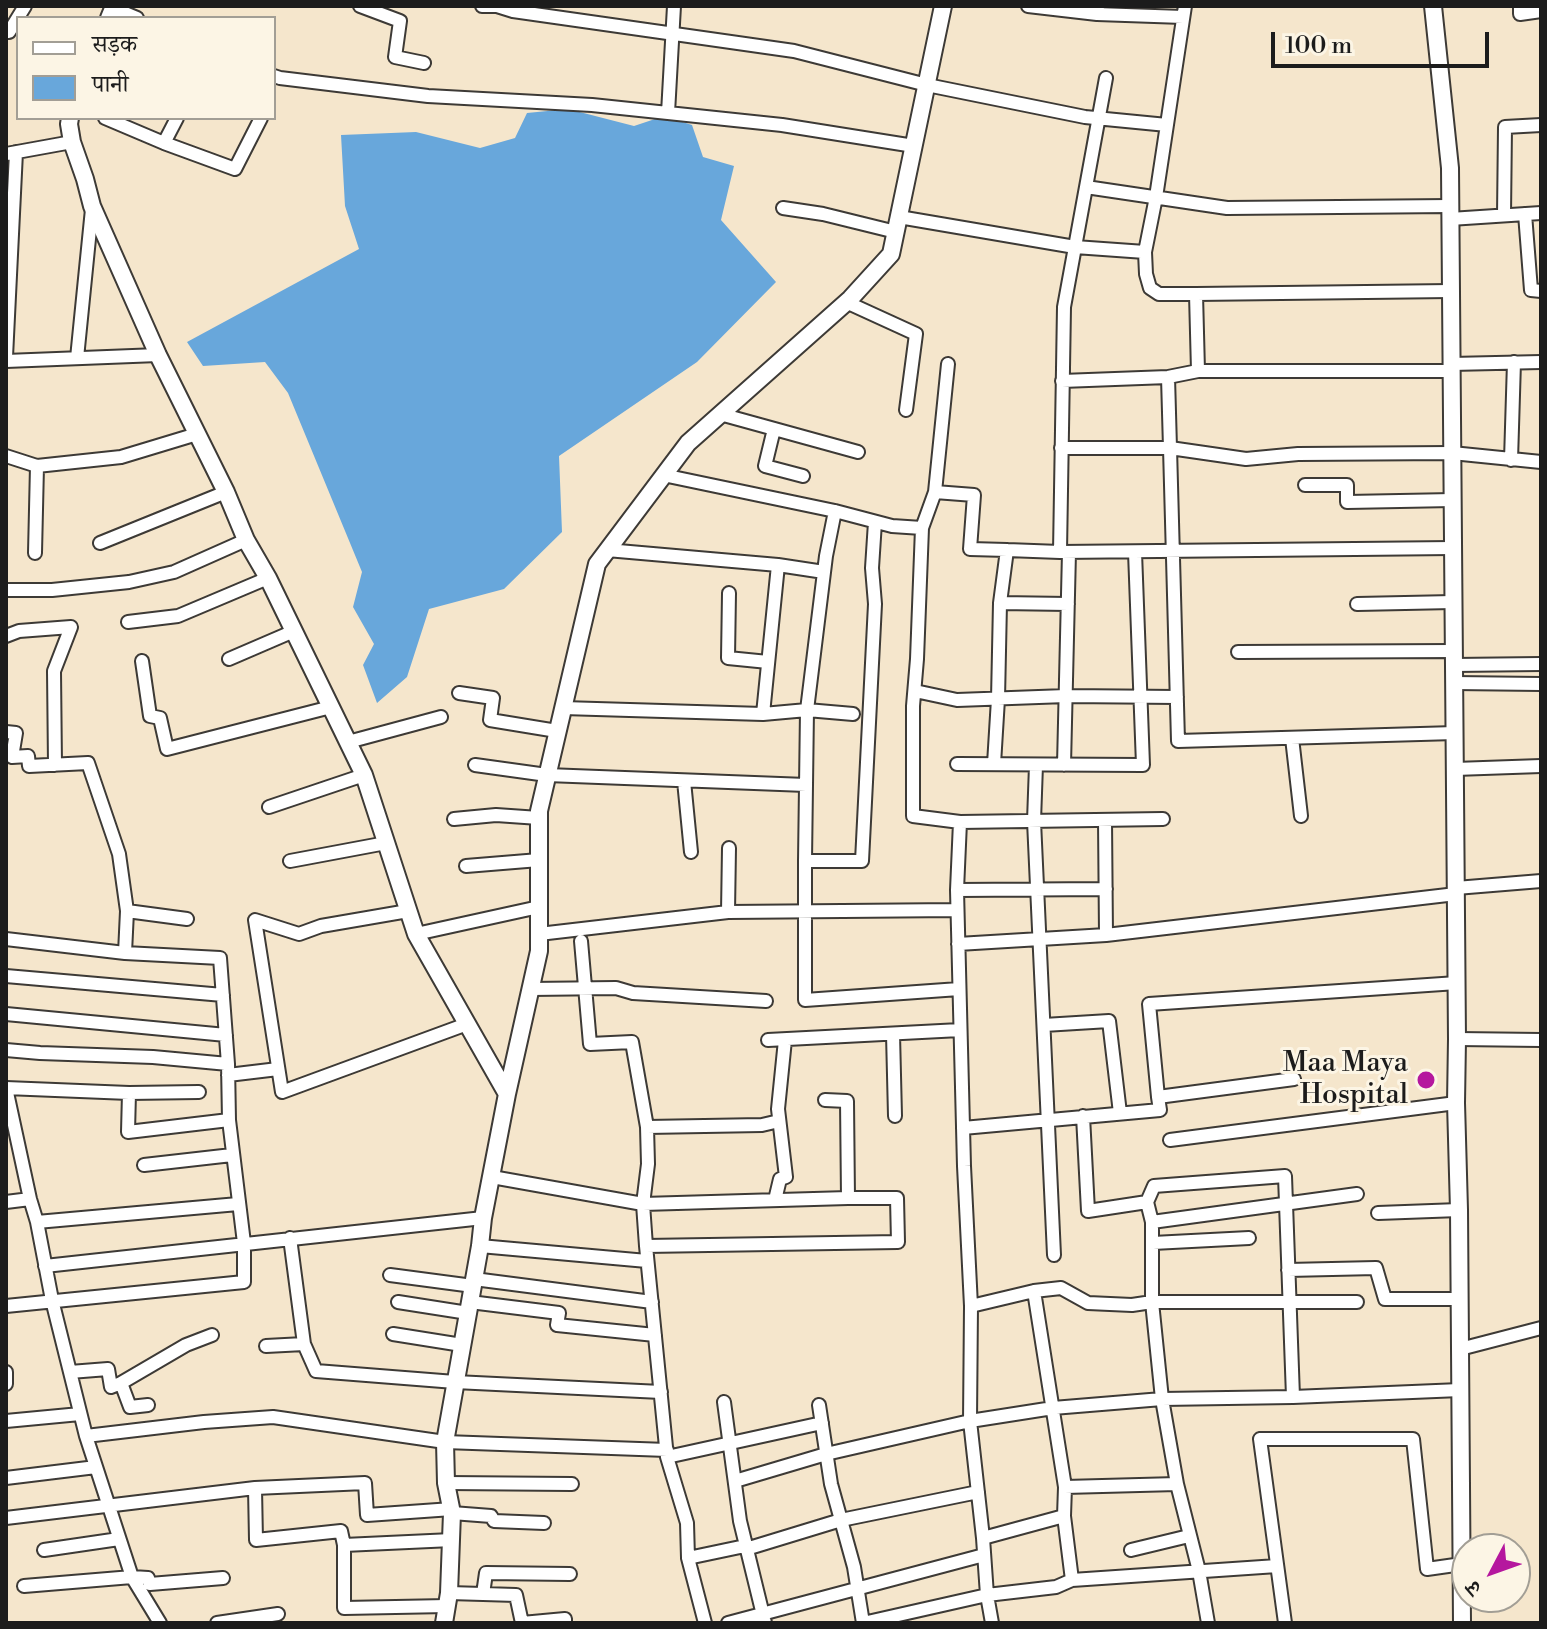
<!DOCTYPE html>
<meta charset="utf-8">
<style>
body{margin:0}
#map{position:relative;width:1547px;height:1629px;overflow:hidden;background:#f5e6cc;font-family:"Libre Bodoni","Noto Serif Devanagari",serif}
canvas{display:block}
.frame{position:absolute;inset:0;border:8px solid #1c1c1c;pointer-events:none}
.legend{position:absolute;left:16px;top:16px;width:260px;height:104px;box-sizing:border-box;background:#fcf5e5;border:2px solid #a29e95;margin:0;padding:10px 14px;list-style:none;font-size:24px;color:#1c1c1c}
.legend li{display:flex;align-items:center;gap:16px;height:40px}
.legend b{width:40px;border:2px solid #a29e95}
.north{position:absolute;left:1451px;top:1533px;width:80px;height:80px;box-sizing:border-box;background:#fcf5e5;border:2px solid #a29e95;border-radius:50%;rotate:229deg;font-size:22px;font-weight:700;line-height:32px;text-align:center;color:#1c1c1c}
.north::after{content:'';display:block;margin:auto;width:28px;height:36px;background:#b5179e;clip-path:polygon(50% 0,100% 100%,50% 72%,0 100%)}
.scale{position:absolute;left:1271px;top:32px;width:218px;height:36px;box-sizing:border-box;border:4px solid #1c1c1c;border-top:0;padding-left:10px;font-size:24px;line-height:28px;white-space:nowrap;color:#1c1c1c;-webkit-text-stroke:6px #fcf5e5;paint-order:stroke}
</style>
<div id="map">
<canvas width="1547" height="1629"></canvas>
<div class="frame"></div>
<ul class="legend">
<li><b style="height:10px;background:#fff"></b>सड़क</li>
<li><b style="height:22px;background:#68a7db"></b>पानी</li>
</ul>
<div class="north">उ</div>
<div class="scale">100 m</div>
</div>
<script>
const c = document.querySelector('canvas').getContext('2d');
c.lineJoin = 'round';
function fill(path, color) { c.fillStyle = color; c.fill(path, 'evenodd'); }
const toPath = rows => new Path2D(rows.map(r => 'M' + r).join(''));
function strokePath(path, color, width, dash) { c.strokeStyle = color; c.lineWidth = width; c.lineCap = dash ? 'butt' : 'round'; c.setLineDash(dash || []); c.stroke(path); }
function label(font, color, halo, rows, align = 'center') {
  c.font = font + ' "Libre Bodoni",serif'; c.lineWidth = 6; c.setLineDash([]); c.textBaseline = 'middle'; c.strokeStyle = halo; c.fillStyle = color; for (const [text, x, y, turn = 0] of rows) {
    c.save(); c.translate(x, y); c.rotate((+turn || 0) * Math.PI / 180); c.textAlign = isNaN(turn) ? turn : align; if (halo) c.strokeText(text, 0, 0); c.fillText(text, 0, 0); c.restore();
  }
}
const water = toPath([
 [568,109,634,126,664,116,692,125,703,157,734,166,721,220,776,282,697,362,559,456,562,532,504,589,429,609,407,677,377,703,363,665,374,644,353,607,362,572,288,393,265,362,203,366,187,342,359,249,345,206,341,135,416,132,480,148,515,138,527,113]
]);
const minor = toPath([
 [360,6,400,21,395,57,424,63],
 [482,6,497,6,513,11,794,51,927,85,1085,117,1167,125],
 [1028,6,1097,14,1098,6],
 [1185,6,1156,197,1145,252,1146,274,1150,288,1159,294,1196,294],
 [1520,6,1520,14,1541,11],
 [113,8,137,18],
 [1097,14,1183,17],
 [6,32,9,32,25,6],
 [274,76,280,78,428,96,592,105,782,125,914,146],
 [668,113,674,6],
 [105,118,164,143,235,169,261,118],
 [164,143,177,118],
 [6,154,72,142],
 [1086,187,1106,78],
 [1450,206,1227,208,1086,187,1064,307,1060,552,1453,548],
 [783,208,823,214,896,232],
 [1525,214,1531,290,1541,291],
 [1504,215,1505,127,1541,125],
 [899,217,1075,247,1145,252],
 [1450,219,1541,213],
 [1451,291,1196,294,1198,371,1451,371],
 [846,302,916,334,906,410],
 [6,357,16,152],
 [77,358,92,209],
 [6,361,158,355],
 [1451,364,1541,362],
 [1168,377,1170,448,1246,459,1298,454,1452,453,1541,462],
 [1062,381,1168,377,1198,371],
 [720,414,858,452],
 [774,429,765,466,803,476],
 [1061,448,1170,448,1178,741,1455,733],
 [6,456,37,466],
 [1511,460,1514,362],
 [663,475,835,511,892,526,922,528],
 [1305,485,1347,485,1347,502,1453,500],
 [935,492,948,364],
 [835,511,826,556,807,710,805,861,805,1000,959,989],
 [100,543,226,492],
 [607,550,778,565,824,572],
 [1007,550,1060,552],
 [35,553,37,466,121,457,197,434],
 [6,590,52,590,129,582,174,572,246,540],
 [729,593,728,658,768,662],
 [1000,603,1068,604],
 [1357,604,1453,602],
 [128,622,178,616,268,578],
 [6,636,19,631,71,627,54,671,55,765],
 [1238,652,1454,651],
 [229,659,294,631],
 [142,661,150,716,160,718,167,749,331,707],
 [1454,665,1541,664],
 [1454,683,1541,684],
 [915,691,957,700,1066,696,1177,697],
 [459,693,493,698,490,720,557,731],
 [563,708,763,714,807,710,853,714],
 [763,714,778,565],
 [6,732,16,733,12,757,28,756,29,766,88,763,119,854,127,911,125,953],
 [1292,738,1301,816],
 [348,742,441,717],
 [957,764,1143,765,1135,552],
 [994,764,998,699,1000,603,1007,550,970,549,974,495,935,492,922,528,917,659,913,706,913,816,960,822,1163,819],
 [475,765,547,775,806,785],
 [1036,765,1034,821,1054,1255],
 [1064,765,1069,552],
 [1455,769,1541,766],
 [684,781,691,852],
 [269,807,364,775],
 [454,819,496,815,539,818],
 [1105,820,1106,935],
 [960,822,957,890,964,1166,971,1306,970,1421,983,1538,987,1595,992,1623],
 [729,848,728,912,957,910],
 [290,861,386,843],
 [805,861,862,861,875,604,872,568,875,522],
 [466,866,539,860],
 [1456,888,1541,881],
 [957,890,1106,889],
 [127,911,187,919],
 [408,911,321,926,299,934,255,920,282,1092,467,1024],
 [416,934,539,907],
 [539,934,728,912],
 [6,939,125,953,220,958,228,1064,229,1120,244,1243,244,1282,6,1306],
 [581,941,590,1044,632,1042,647,1127,762,1125,779,1121],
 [958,944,1106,935,1456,894],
 [6,976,223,995],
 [530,989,616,988,633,993,766,1001],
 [6,1014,226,1035],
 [1044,1025,1109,1021,1120,1113],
 [893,1034,895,1116],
 [1457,1039,1541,1040],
 [768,1040,960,1030],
 [6,1050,40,1053,153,1057,228,1064],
 [228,1075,278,1069],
 [6,1088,30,1199,37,1222,52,1300,86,1436,132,1577,160,1623],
 [6,1088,129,1093,128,1132,229,1120],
 [129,1093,199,1092],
 [1158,1097,1149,1004,1457,983],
 [825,1100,847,1101,848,1198],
 [1083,1116,1088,1211,1147,1202],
 [963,1128,1160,1110,1158,1097,1294,1079],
 [1170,1140,1456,1103],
 [144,1165,232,1155],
 [492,1177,643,1204,848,1198,897,1198,898,1242,646,1246,643,1204,648,1164,647,1127],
 [775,1200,780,1179,786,1177,778,1109,785,1040],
 [6,1202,30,1199],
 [1378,1213,1459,1210],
 [37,1222,238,1204],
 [1152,1222,1357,1194],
 [290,1238,304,1344],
 [1153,1243,1249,1238],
 [480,1246,647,1261],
 [646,1246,667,1457,687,1523,688,1558,705,1623],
 [45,1266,483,1218],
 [1288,1270,1376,1268,1385,1299,1459,1299],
 [390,1275,473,1286],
 [474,1279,652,1302],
 [1034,1291,1065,1487,1064,1516,1072,1580,1277,1566],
 [398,1302,468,1313],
 [470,1302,559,1313,557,1325,655,1335],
 [971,1306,1034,1291,1061,1288,1088,1303,1132,1305,1152,1302,1357,1302],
 [393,1334,462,1345],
 [266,1346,304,1344,316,1371,455,1382,661,1392],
 [1460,1349,1541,1328],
 [6,1372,6,1384],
 [70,1372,108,1369,111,1387,121,1383,130,1407,148,1405],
 [121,1383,186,1345,212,1335],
 [724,1402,740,1521,765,1623],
 [819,1405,831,1484,854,1567,863,1623,987,1595,1056,1587,1072,1580],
 [6,1421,80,1414],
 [86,1436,204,1422,273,1417,445,1442,667,1450],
 [667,1457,822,1423],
 [6,1478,96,1467],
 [735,1481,826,1454,970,1421,1053,1408,1162,1399,1293,1397,1460,1390],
 [446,1483,572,1484],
 [1065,1487,1177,1484],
 [255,1488,256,1540,341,1531,344,1545,452,1540],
 [452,1513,491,1516,494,1521,544,1523],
 [6,1518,255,1488,365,1483,367,1515,452,1509],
 [983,1538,1064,1516],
 [344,1545,344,1608,447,1606],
 [746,1549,841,1520,978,1492],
 [44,1550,119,1539],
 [1131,1550,1189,1536],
 [688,1558,745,1546],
 [24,1586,132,1577,148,1578,150,1584,223,1578],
 [449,1593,483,1594,486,1573,570,1574],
 [483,1594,516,1595,522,1623,565,1619,565,1623],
 [217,1623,278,1614],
 [728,1623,984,1555],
 [1208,1623,1199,1571,1177,1484,1162,1399,1152,1302,1152,1222,1147,1202,1154,1186,1285,1176,1293,1397],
 [1285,1623,1260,1439,1413,1439,1427,1569,1462,1564]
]);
const tertiary = toPath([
 [1433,6,1450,168,1457,1039,1456,1103,1459,1210,1462,1623],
 [109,18,114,6],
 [70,118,69,124,72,142,85,179,92,206,158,355,226,492,246,540,268,578,364,775,416,934,507,1094,483,1218,480,1246,445,1442,446,1483,452,1513,449,1593,444,1623],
 [507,1094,539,951,539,811,597,564,688,443,850,299,891,254,943,6]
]);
const markers = [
 [1426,1080,10,"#b5179e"]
];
const poiNames = [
 ["Maa Maya",1408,1064],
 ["Hospital",1408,1096]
];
fill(water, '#68a7db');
strokePath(minor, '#3d3a36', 16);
strokePath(tertiary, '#3d3a36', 20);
strokePath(minor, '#fff', 12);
strokePath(tertiary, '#fff', 16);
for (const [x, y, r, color] of markers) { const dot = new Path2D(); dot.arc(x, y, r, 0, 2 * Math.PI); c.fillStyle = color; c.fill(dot); strokePath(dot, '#fcf5e5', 3); }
label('28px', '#1c1c1c', '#fcf5e5', poiNames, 'right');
</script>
